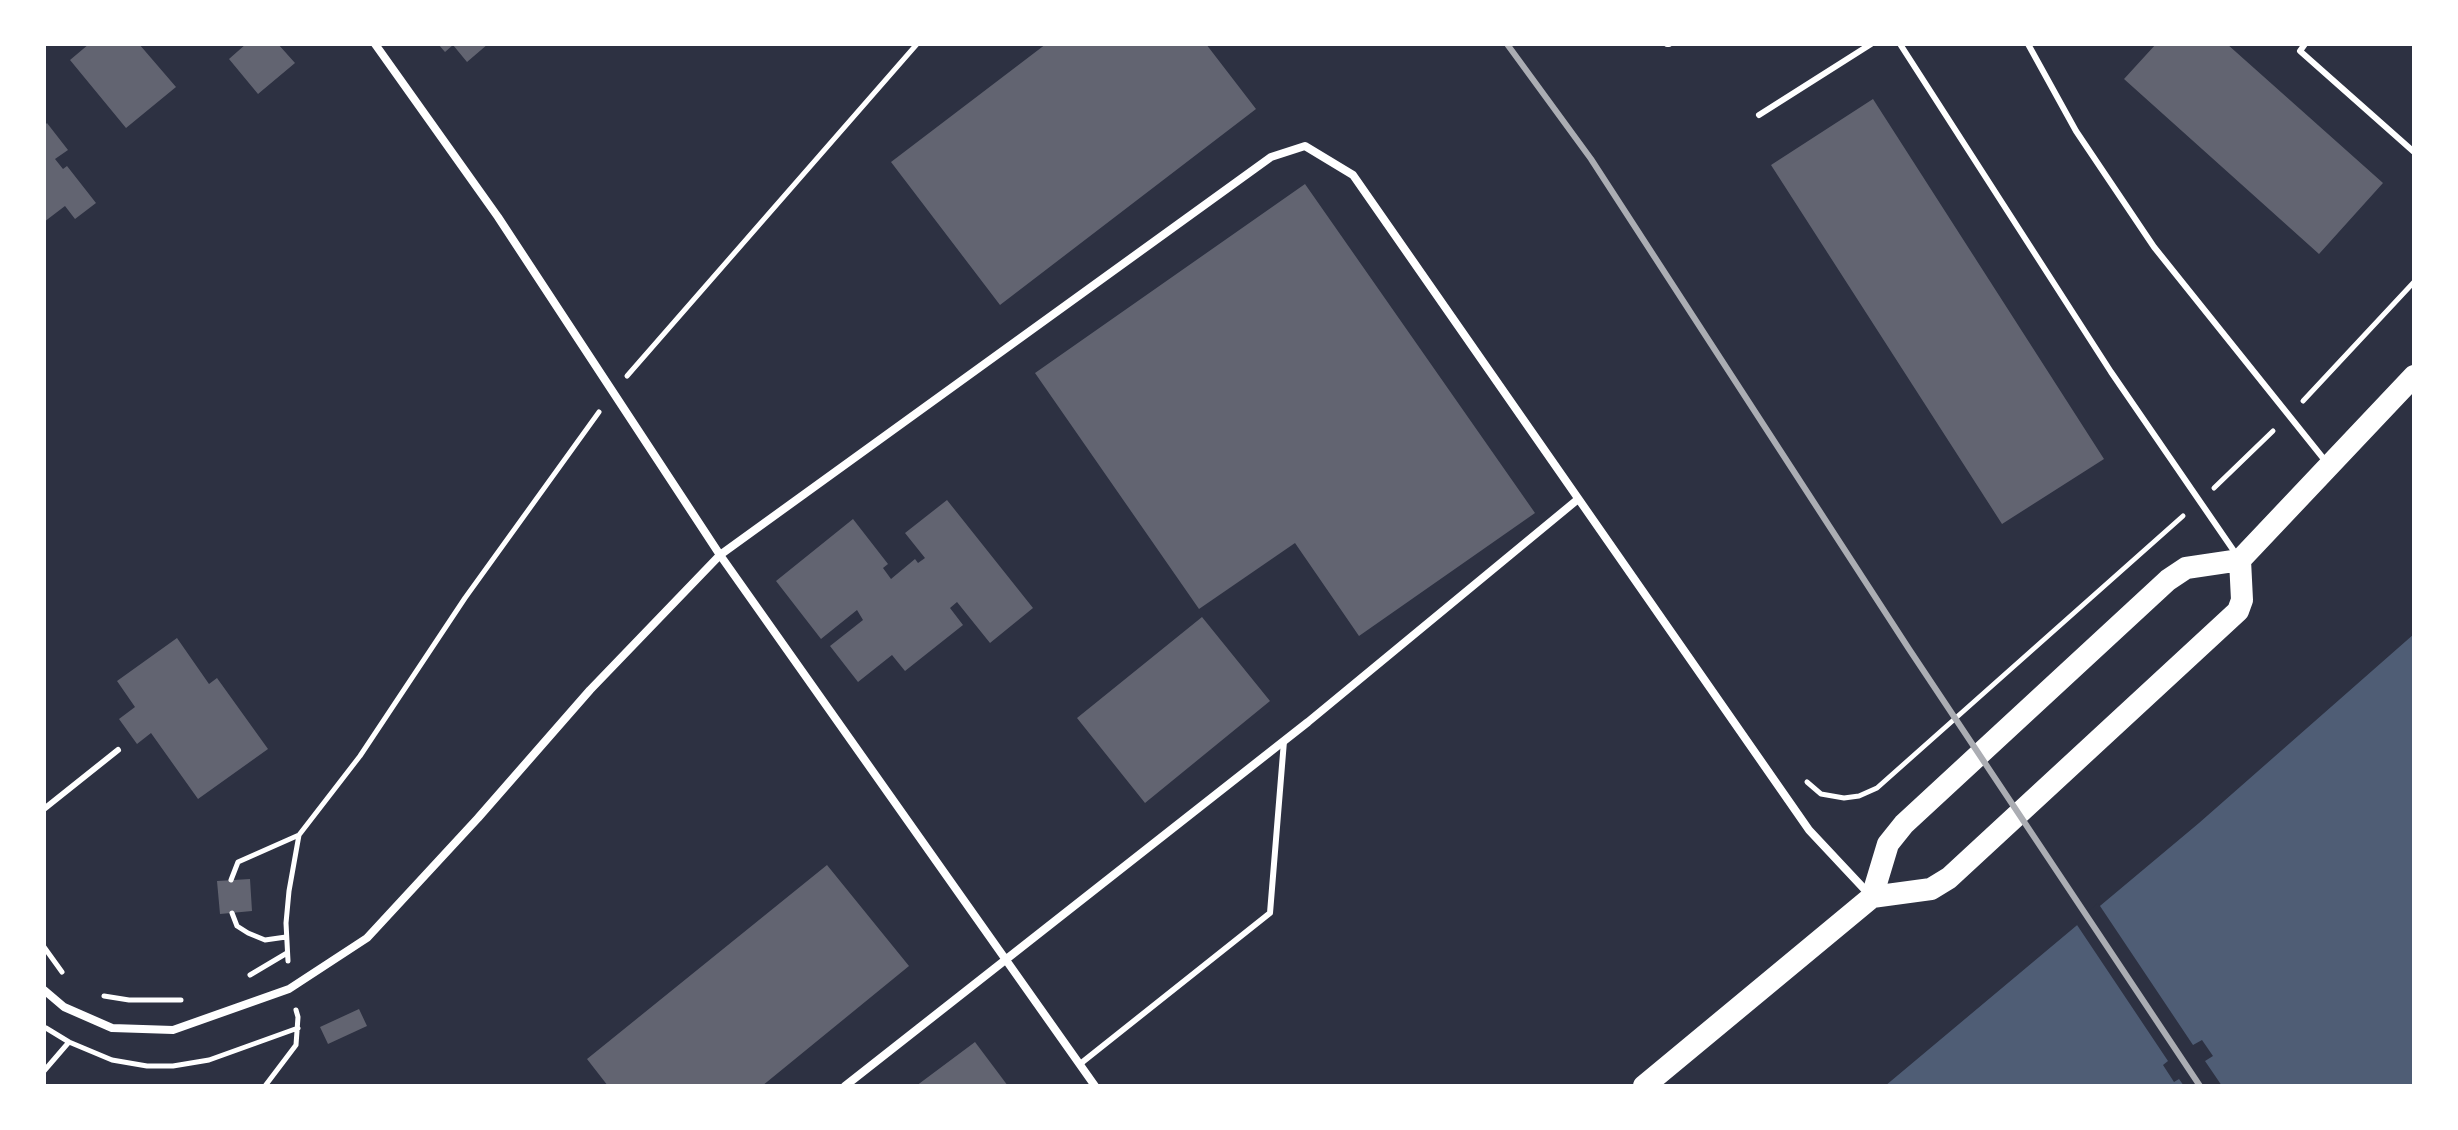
<!DOCTYPE html>
<style>
body{margin:0}
#map{position:relative;width:2458px;height:1130px;overflow:hidden;background:#2d3142;font-family:Bitter,serif}
canvas{display:block}
.frame{position:absolute;inset:0;border:46px solid #fff;pointer-events:none}
</style>
<div id="map">
<canvas width="2458" height="1130"></canvas>
<div class="frame"></div>
</div>
<script>
const c = document.querySelector('canvas').getContext('2d');
c.lineJoin = 'round';
function fill(path, color) { c.fillStyle = color; c.fill(path, 'evenodd'); }
const toPath = rows => new Path2D(rows.map(r => 'M' + r).join(''));
function strokePath(path, color, width, dash) { c.strokeStyle = color; c.lineWidth = width; c.lineCap = dash ? 'butt' : 'round'; c.setLineDash(dash || []); c.stroke(path); }
const water = toPath([
 [2414,634,2414,1086,1885,1086,2199,823]
]);
const pier = toPath([
 [2098,903,2193,1045,2202,1040,2213,1056,2205,1061,2222,1086,2184,1086,2179,1079,2174,1082,2163,1065,2168,1061,2075,922]
]);
const building = toPath([
 [89,44,139,44,176,87,126,128,70,60],
 [246,44,278,44,295,63,258,94,229,59],
 [438,44,488,44,467,62,453,45,445,52],
 [1046,44,1206,44,1256,109,1000,305,891,162],
 [2156,44,2227,44,2383,183,2319,254,2124,79],
 [1873,99,2104,459,2002,524,1771,165],
 [47,123,68,150,55,159,63,169,67,166,96,203,75,219,65,206,44,222,44,126],
 [1305,184,1535,513,1359,636,1295,543,1199,609,1035,373],
 [947,500,1033,608,990,643,957,602,950,608,963,625,905,671,892,655,858,682,830,646,863,620,857,610,821,639,776,581,853,519,888,564,883,568,891,579,915,559,918,563,925,558,905,533],
 [1202,617,1270,701,1145,803,1077,718],
 [177,638,209,684,217,678,268,749,198,799,151,733,137,744,119,719,135,707,117,681],
 [827,865,909,966,762,1086,608,1086,587,1059],
 [250,879,252,911,220,914,217,881],
 [359,1009,367,1026,328,1044,320,1027],
 [975,1042,1008,1086,916,1086]
]);
const path = toPath([
 [627,376,917,44],
 [2303,401,2414,282],
 [2214,488,2273,431],
 [1807,782,1821,794,1844,798,1859,796,1877,788,2183,516],
 [231,880,238,862,299,835],
 [232,913,237,926,248,933,265,940,286,937],
 [44,947,62,972],
 [288,961,286,923,289,891,299,835,360,756,465,598,599,412],
 [250,975,287,953],
 [104,996,129,1000,181,1000],
 [46,1028,69,1042],
 [44,1071,69,1042,112,1060,147,1066,173,1066,209,1060,298,1028],
 [265,1086,296,1045,298,1017,296,1010]
]);
const service = toPath([
 [1667,44,1669,44],
 [1900,44,2111,372,2236,554],
 [2028,44,2076,131,2154,247,2327,463],
 [2305,44,2300,51,2414,152],
 [1759,115,1871,44],
 [44,809,118,750],
 [1080,1064,1270,913,1284,741]
]);
const minor = toPath([
 [375,44,498,217,720,555,1095,1086],
 [44,990,64,1007,112,1028,173,1030,289,989,367,938,478,818,590,690,720,555,1271,157,1305,146,1353,175,1809,830,1868,893],
 [845,1086,1308,722,1577,500]
]);
const trunk = toPath([
 [1872,897,1888,844,1904,824,2168,580,2186,568,2240,560,2414,376],
 [1644,1086,1872,897,1931,889,1949,878,2238,611,2242,600,2240,560]
]);
const rail = toPath([
 [1507,44,1591,159,1909,649,2200,1086]
]);
fill(water, '#4f5d75');
fill(pier, '#2d3142');
fill(building, '#626471');
strokePath(path, '#fff', 5);
strokePath(service, '#fff', 6);
strokePath(minor, '#fff', 8);
strokePath(trunk, '#fff', 22);
strokePath(rail, '#abadb3', 6);
</script>
